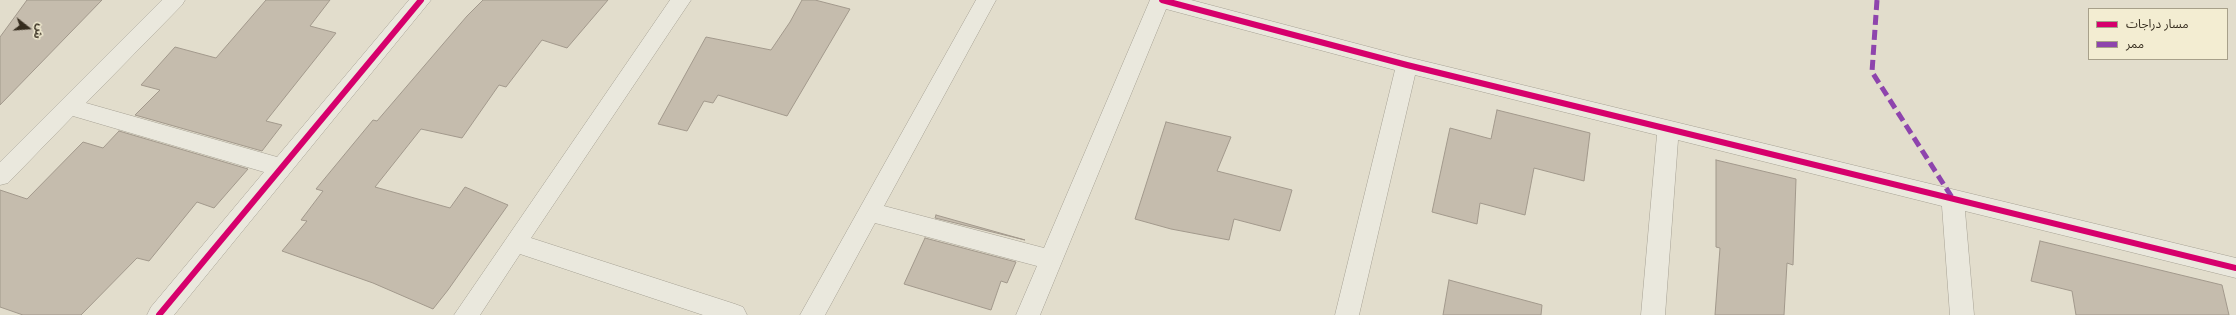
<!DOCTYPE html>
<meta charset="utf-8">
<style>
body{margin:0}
#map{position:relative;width:2236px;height:315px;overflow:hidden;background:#e2ddcc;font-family:"Times New Roman","Noto Sans Arabic",serif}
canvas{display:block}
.legend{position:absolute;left:2088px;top:8px;width:140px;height:52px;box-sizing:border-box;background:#f3edd2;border:1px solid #a7a08a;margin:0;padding:5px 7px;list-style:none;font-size:12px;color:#352c1e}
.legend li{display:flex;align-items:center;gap:8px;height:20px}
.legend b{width:20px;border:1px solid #a7a08a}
.north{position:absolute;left:8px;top:8px;width:40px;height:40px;-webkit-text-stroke:3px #f3edd2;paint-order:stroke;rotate:107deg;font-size:11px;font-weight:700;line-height:16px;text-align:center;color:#352c1e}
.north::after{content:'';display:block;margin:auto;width:14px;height:18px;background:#352c1e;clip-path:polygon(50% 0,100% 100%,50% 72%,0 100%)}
</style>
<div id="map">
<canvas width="2236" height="315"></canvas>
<ul class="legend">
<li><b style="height:5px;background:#d6006c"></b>مسار دراجات</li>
<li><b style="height:5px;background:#8e44ad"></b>ممر</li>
</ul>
<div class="north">ش</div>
</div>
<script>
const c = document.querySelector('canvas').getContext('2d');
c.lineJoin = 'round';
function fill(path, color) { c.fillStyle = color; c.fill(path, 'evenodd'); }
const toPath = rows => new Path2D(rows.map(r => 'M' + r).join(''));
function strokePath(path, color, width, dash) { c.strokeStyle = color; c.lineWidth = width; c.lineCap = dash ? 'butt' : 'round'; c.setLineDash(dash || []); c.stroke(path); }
const building = toPath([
 [27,0,102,0,0,105,0,37,27,0],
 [266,0,330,0,310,26,336,33,266,121,282,125,262,151,135,115,160,90,141,85,175,47,216,58,266,0],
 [483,0,608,0,567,48,542,40,506,87,499,85,462,138,421,129,375,187,450,208,465,187,508,205,448,290,433,309,373,283,282,251,307,221,301,220,323,191,316,189,373,120,377,121,467,16,483,0],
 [802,0,815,0,850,9,787,116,718,95,713,103,704,101,687,131,658,124,706,37,771,50,790,22,802,0],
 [1497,110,1590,133,1584,181,1534,168,1525,215,1480,203,1477,224,1432,212,1450,128,1491,139,1497,110],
 [1166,122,1231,137,1217,171,1292,190,1280,231,1234,219,1229,240,1171,229,1135,219,1166,122],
 [119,131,248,169,214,208,197,202,149,261,137,258,81,315,23,315,0,307,0,190,27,199,83,142,103,148,119,131],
 [1716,160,1796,179,1793,265,1787,263,1784,315,1715,315,1720,248,1716,247,1716,160],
 [936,215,1000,233,1025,240,935,218,936,215],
 [925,238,1016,262,1007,283,1001,281,991,310,904,284,925,238],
 [2040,241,2222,285,2229,315,2076,315,2072,291,2031,281,2040,241],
 [1449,280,1542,305,1541,315,1443,315,1449,280]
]);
const minor = toPath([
 [162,0,185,0,182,5,86,103,277,157,409,0,431,0,174,315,147,315,151,307,264,172,73,116,8,183,0,185,0,162,162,0],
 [670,0,691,0,531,238,735,304,743,307,747,315,703,315,520,254,480,315,454,315,670,0],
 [976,0,996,0,884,206,1044,248,1150,0,1191,0,1407,57,2236,258,2236,278,1965,211,1974,315,1950,315,1942,206,1678,140,1665,315,1641,315,1657,135,1415,75,1359,315,1335,315,1395,70,1166,9,1040,315,1016,315,1037,266,875,223,825,315,800,315,976,0]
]);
const quiet = toPath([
 [1877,0,1872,72,1953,199]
]);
const cycleway = toPath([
 [1162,0,1407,65,2236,268],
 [159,315,421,0]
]);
fill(building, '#c5bcad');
strokePath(building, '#a2998c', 1);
strokePath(minor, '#a7a295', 1);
fill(minor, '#eae8dd');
strokePath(quiet, '#8e44ad', 5, [10, 5]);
strokePath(cycleway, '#d6006c', 6);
</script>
